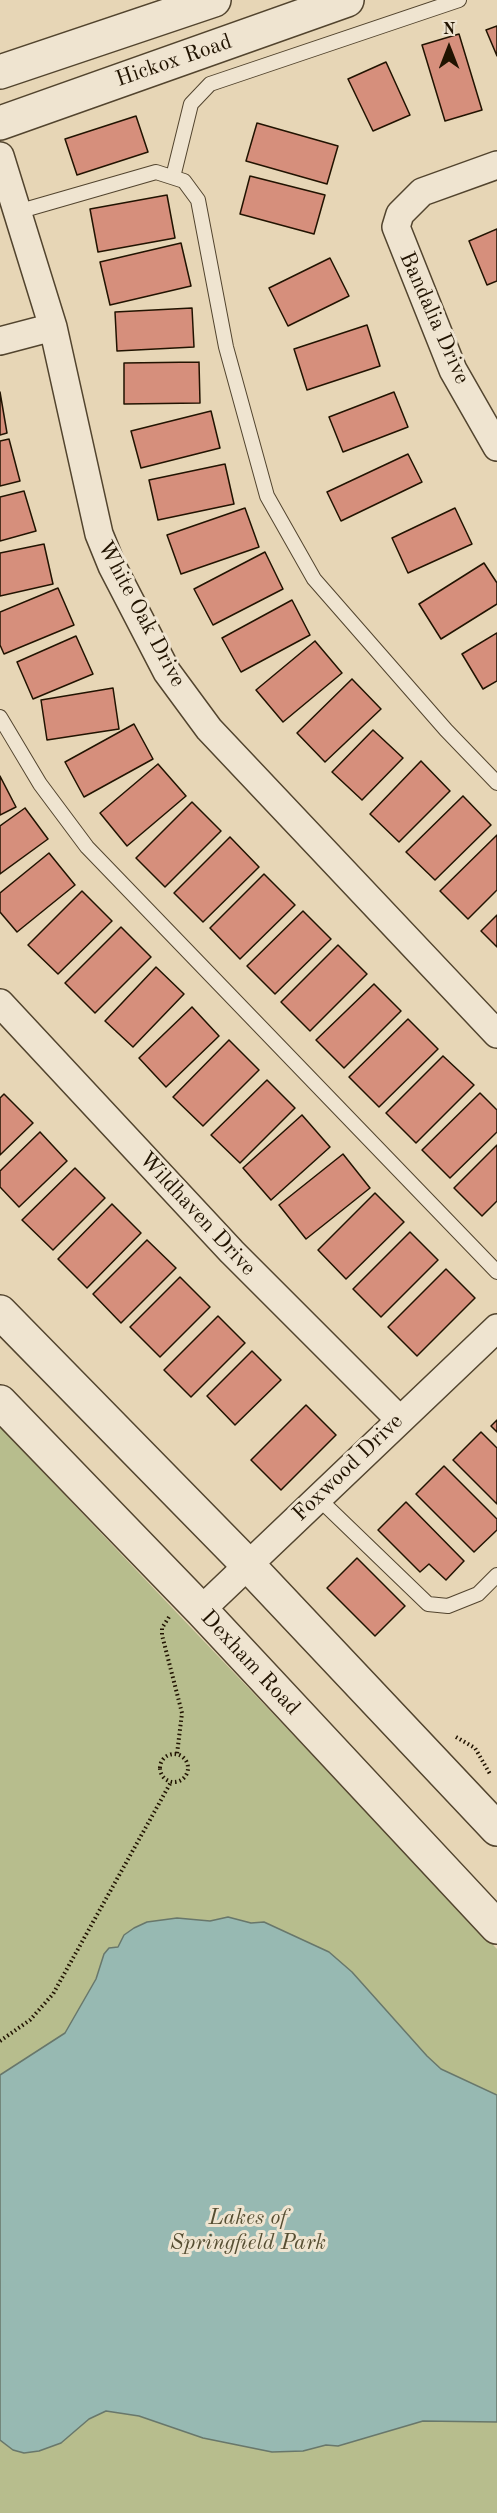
<!DOCTYPE html>
<style>
body{margin:0}
#map{position:relative;width:497px;height:2513px;overflow:hidden;background:#e7d6b6;font-family:"Old Standard TT",serif}
canvas{display:block}
.north{position:absolute;left:419px;top:18px;width:60px;height:60px;-webkit-text-stroke:4px #efe4d0;paint-order:stroke;rotate:0deg;font-size:16px;font-weight:700;line-height:24px;text-align:center;color:#211301}
.north::after{content:'';display:block;margin:auto;width:21px;height:27px;background:#211301;clip-path:polygon(50% 0,100% 100%,50% 72%,0 100%)}
</style>
<div id="map">
<canvas width="497" height="2513"></canvas>
<div class="north">N</div>
</div>
<script>
const c = document.querySelector('canvas').getContext('2d');
c.lineJoin = 'round';
function fill(path, color) { c.fillStyle = color; c.fill(path, 'evenodd'); }
const toPath = rows => new Path2D(rows.map(r => 'M' + r).join(''));
function strokePath(path, color, width, dash) { c.strokeStyle = color; c.lineWidth = width; c.lineCap = dash ? 'butt' : 'round'; c.setLineDash(dash || []); c.stroke(path); }
function label(font, color, halo, rows, align = 'center') {
  c.font = font + ' "Old Standard TT",serif'; c.lineWidth = 6; c.setLineDash([]); c.textBaseline = 'middle'; c.strokeStyle = halo; c.fillStyle = color; for (const [text, x, y, turn = 0] of rows) {
    c.save(); c.translate(x, y); c.rotate((+turn || 0) * Math.PI / 180); c.textAlign = isNaN(turn) ? turn : align; if (halo) c.strokeText(text, 0, 0); c.fillText(text, 0, 0); c.restore();
  }
}
const green = toPath([
 [0,1427,497,1949,497,2513,0,2513]
]);
const water = toPath([
 [228,1917,251,1923,264,1922,329,1952,352,1972,427,2056,441,2069,497,2095,497,2422,423,2421,338,2446,326,2445,303,2451,272,2452,203,2438,139,2416,106,2411,89,2419,61,2443,39,2451,24,2453,13,2450,0,2440,0,2075,65,2033,96,1979,104,1954,109,1948,118,1947,124,1935,134,1928,147,1922,177,1918,210,1921,228,1917]
]);
const building = toPath([
 [497,26,497,56,486,30,497,26],
 [459,34,482,110,445,121,422,45,459,34],
 [386,62,410,115,373,131,348,79,386,62],
 [136,116,148,152,77,175,65,139,136,116],
 [257,123,338,146,327,184,246,161,257,123],
 [250,176,325,195,314,234,240,214,250,176],
 [167,195,175,238,98,252,90,209,167,195],
 [497,229,497,281,487,285,469,241,497,229],
 [181,243,191,286,110,305,100,262,181,243],
 [330,258,349,296,288,326,269,288,330,258],
 [192,308,194,347,117,351,115,312,192,308],
 [367,325,380,366,307,390,294,349,367,325],
 [199,362,200,403,124,404,124,363,199,362],
 [0,392,7,433,0,435,0,392],
 [394,392,408,427,343,452,329,417,394,392],
 [211,411,220,448,141,468,131,431,211,411],
 [9,439,20,481,0,486,0,441,9,439],
 [408,454,422,482,341,521,327,492,408,454],
 [225,464,234,504,158,520,149,480,225,464],
 [24,491,36,531,0,541,0,497,24,491],
 [245,508,259,547,181,574,167,535,245,508],
 [455,508,472,544,408,573,392,538,455,508],
 [44,544,53,584,0,596,0,553,44,544],
 [265,552,283,589,213,625,194,589,265,552],
 [484,563,497,583,497,604,441,639,419,604,484,563],
 [58,588,74,625,4,654,0,645,0,612,58,588],
 [292,600,310,635,241,672,222,638,292,600],
 [497,633,497,681,483,689,462,654,497,633],
 [76,636,93,674,33,699,17,662,76,636],
 [315,641,342,673,283,722,256,690,315,641],
 [352,679,381,709,325,762,297,733,352,679],
 [113,688,119,729,47,740,41,700,113,688],
 [134,724,153,759,84,797,65,762,134,724],
 [373,730,403,758,362,800,332,772,373,730],
 [421,761,450,791,399,842,370,814,421,761],
 [158,764,186,796,127,846,100,813,158,764],
 [0,776,16,807,0,815,0,776],
 [463,796,491,825,435,880,406,852,463,796],
 [192,802,221,831,165,887,136,858,192,802],
 [25,808,48,839,0,874,0,826,25,808],
 [497,835,497,890,468,919,440,891,497,835],
 [230,837,259,867,203,922,174,893,230,837],
 [49,853,75,885,17,932,0,912,0,893,49,853],
 [264,874,295,905,240,959,210,928,264,874],
 [82,891,112,921,58,974,28,945,82,891],
 [303,911,331,939,275,994,247,966,303,911],
 [497,915,497,947,481,931,497,915],
 [121,927,151,957,95,1013,65,983,121,927],
 [338,945,367,974,310,1031,281,1002,338,945],
 [156,967,184,994,133,1047,105,1021,156,967],
 [374,984,401,1011,344,1068,316,1040,374,984],
 [192,1007,219,1036,166,1087,139,1058,192,1007],
 [408,1019,438,1049,379,1107,349,1077,408,1019],
 [229,1040,259,1070,203,1126,173,1097,229,1040],
 [443,1056,474,1085,416,1143,386,1113,443,1056],
 [267,1080,295,1108,240,1163,211,1135,267,1080],
 [480,1093,497,1110,497,1132,450,1178,422,1150,480,1093],
 [4,1094,33,1123,0,1155,0,1098,4,1094],
 [302,1115,330,1147,271,1200,243,1168,302,1115],
 [40,1132,67,1161,19,1207,0,1187,0,1171,40,1132],
 [497,1145,497,1201,482,1216,454,1188,497,1145],
 [343,1154,370,1188,306,1239,279,1205,343,1154],
 [75,1168,105,1198,53,1250,22,1220,75,1168],
 [375,1193,404,1222,346,1279,318,1250,375,1193],
 [112,1204,141,1233,87,1288,58,1259,112,1204],
 [410,1232,438,1260,381,1317,353,1289,410,1232],
 [147,1240,176,1268,121,1323,93,1294,147,1240],
 [446,1269,475,1298,417,1356,388,1327,446,1269],
 [180,1277,210,1307,160,1357,130,1327,180,1277],
 [218,1316,245,1343,191,1397,164,1370,218,1316],
 [252,1351,281,1380,235,1425,207,1396,252,1351],
 [306,1405,336,1435,281,1490,251,1460,306,1405],
 [497,1420,497,1432,491,1426,497,1420],
 [481,1432,497,1448,497,1504,453,1460,481,1432],
 [444,1466,497,1519,497,1530,474,1552,416,1494,444,1466],
 [406,1502,464,1561,446,1580,429,1564,420,1572,378,1530,406,1502],
 [357,1558,405,1606,375,1636,327,1588,357,1558]
]);
const path = toPath([
 [169,1617,162,1628,162,1635,182,1713,177,1754],
 [456,1737,475,1748,490,1774],
 '160 1768a14 14 0 1 1 28 0a14 14 0 1 1-28 0Z',
 [0,2041,30,2020,53,1994,171,1782]
]);
const service = toPath([
 [173,177,191,104,210,84,459,0],
 [17,212,156,172,184,181,198,200,226,347,267,496,314,579,446,730,497,783],
 [0,717,40,784,87,847,497,1272],
 [318,1498,428,1604,448,1606,478,1594,497,1575]
]);
const minor = toPath([
 [0,156,53,327,99,534,112,566,167,672,209,729,497,1034],
 [497,165,422,192,400,214,396,227,453,370,497,447],
 [0,341,53,327],
 [0,1003,232,1252,399,1419],
 [201,1610,497,1328]
]);
const tertiary = toPath([
 [0,72,214,0],
 [0,123,347,0],
 [0,1312,248,1565,497,1829],
 [0,1402,201,1610,497,1927]
]);
const streetNames = [
 ["Hickox Road",174,61,-19],
 ["Bandalia Drive",434,318,66],
 ["White Oak Drive",141,614,62],
 ["Wildhaven Drive",197,1214,47],
 ["Foxwood Drive",348,1468,-44],
 ["Dexham Road",250,1663,47]
];
const parkNames = [
 ["Lakes of",248,2218],
 ["Springfield Park",248,2243]
];
fill(green, '#b7bd8d');
fill(water, '#97b9b2');
strokePath(water, '#68776b', 1.5);
fill(building, '#d68f7c');
strokePath(building, '#211301', 1.5);
strokePath(service, '#52442e', 16);
strokePath(minor, '#52442e', 30);
strokePath(tertiary, '#52442e', 36);
strokePath(path, '#211301', 4, [1.5, 3]);
strokePath(service, '#efe4d0', 14);
strokePath(minor, '#efe4d0', 27);
strokePath(tertiary, '#efe4d0', 33);
label('22px', '#211301', '#efe4d0', streetNames);
label('italic 22px', '#564e32', '#efe4d0', parkNames);
</script>
